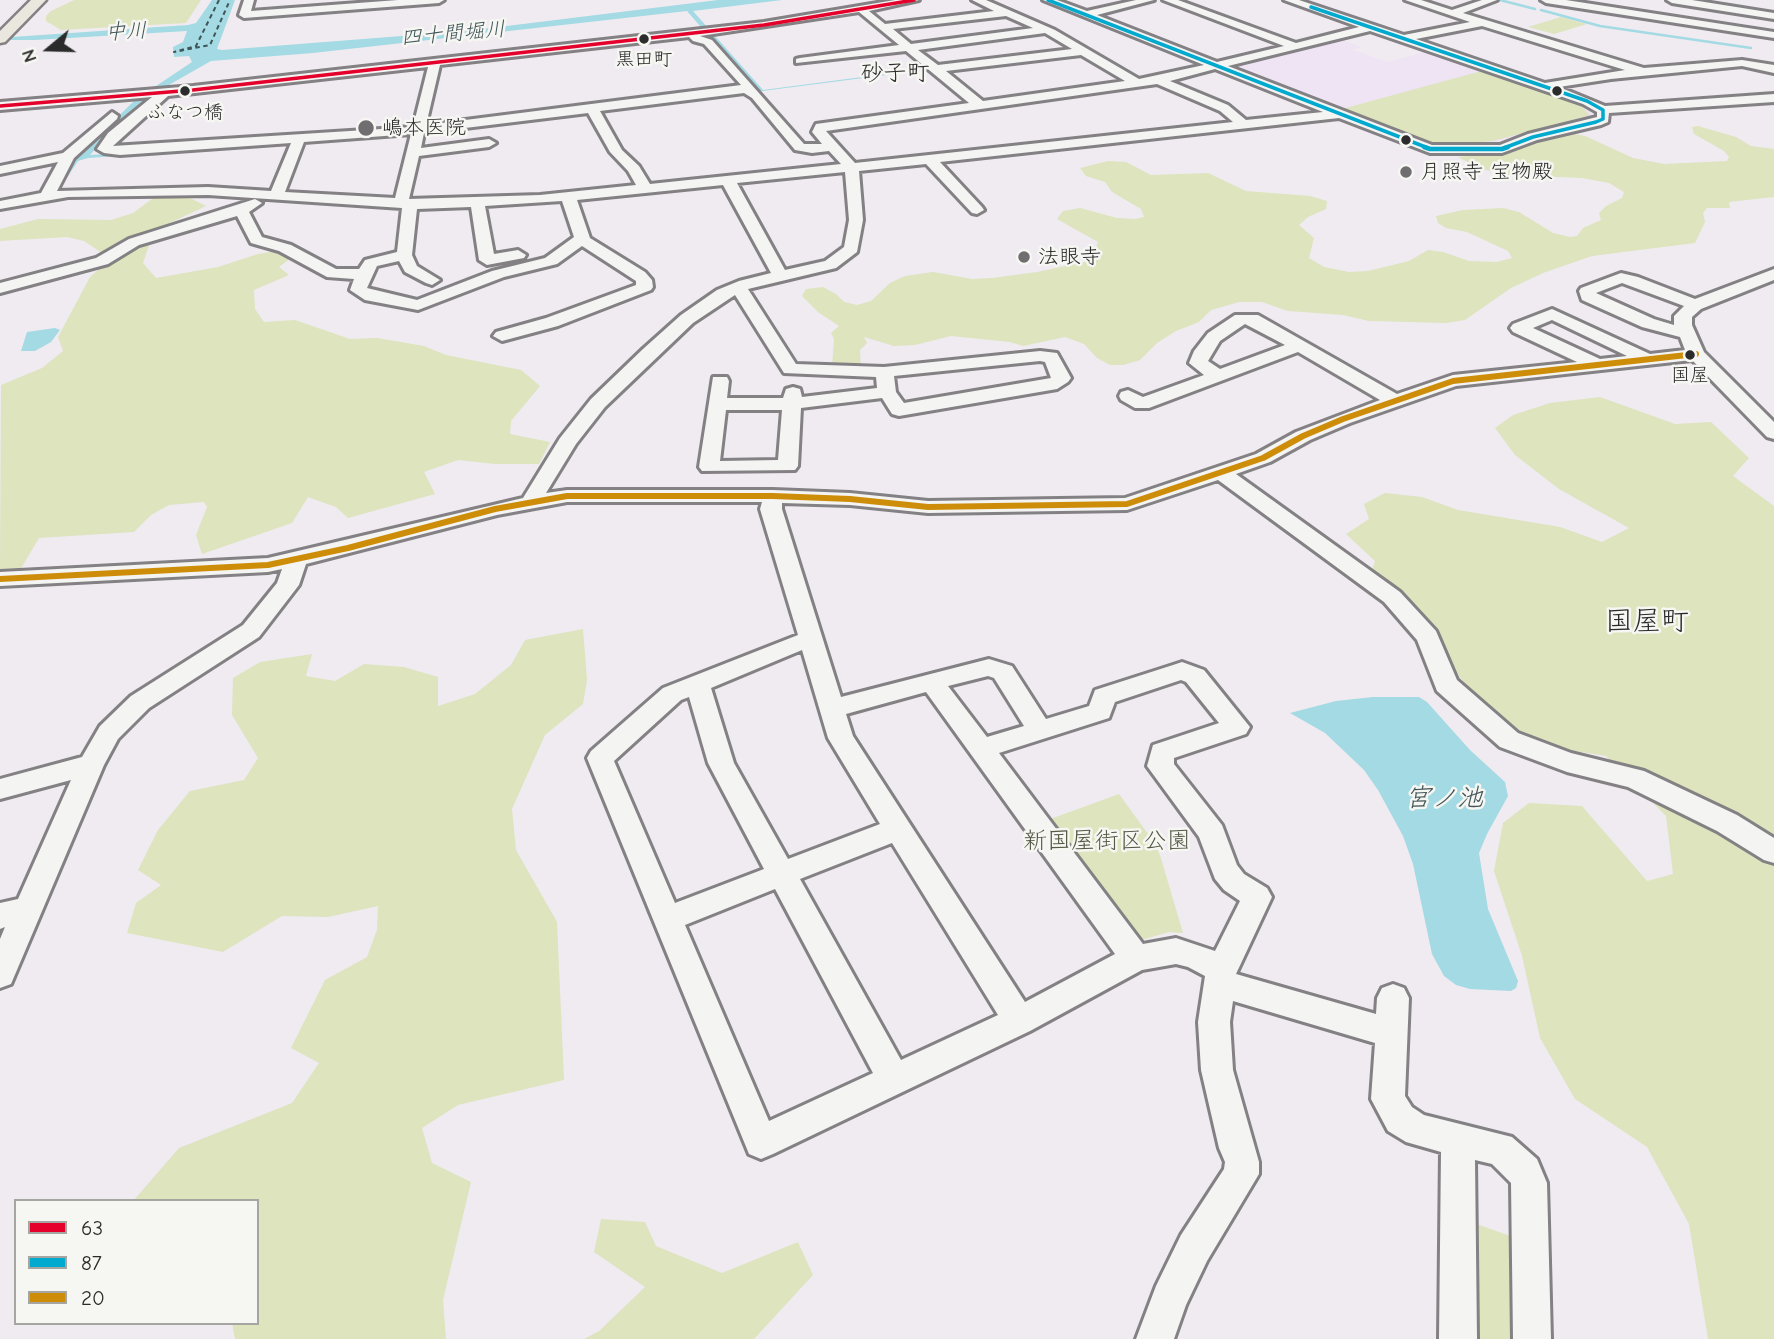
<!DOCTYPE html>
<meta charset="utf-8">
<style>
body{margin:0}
#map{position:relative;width:1774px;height:1339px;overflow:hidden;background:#f0ebf1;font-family:"Comic Neue",sans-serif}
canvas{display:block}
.legend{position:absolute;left:14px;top:1199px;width:245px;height:126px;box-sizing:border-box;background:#f6f6f2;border:2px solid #a5a5a2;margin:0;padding:9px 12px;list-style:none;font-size:21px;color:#2b2b2b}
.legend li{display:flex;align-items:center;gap:14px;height:35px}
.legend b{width:35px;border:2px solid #a5a5a2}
.north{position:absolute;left:14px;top:14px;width:70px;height:70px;-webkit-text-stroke:5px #f6f6f2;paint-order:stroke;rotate:251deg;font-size:19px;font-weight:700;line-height:28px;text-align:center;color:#2b2b2b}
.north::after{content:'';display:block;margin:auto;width:24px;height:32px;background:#2b2b2b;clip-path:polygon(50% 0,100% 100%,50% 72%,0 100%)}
</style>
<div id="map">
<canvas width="1774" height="1339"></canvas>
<ul class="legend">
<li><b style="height:9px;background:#e4002b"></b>63</li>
<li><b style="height:9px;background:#00a9ce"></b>87</li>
<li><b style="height:9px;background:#ce8d09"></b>20</li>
</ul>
<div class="north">N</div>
</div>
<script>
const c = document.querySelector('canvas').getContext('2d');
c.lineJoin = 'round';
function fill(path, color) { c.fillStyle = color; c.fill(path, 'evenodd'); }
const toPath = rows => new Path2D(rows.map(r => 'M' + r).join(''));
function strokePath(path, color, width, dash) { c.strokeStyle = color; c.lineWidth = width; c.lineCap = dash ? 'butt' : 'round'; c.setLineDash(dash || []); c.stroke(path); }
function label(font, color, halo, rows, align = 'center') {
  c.font = font + ' "Comic Neue","Klee One",sans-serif'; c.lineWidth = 5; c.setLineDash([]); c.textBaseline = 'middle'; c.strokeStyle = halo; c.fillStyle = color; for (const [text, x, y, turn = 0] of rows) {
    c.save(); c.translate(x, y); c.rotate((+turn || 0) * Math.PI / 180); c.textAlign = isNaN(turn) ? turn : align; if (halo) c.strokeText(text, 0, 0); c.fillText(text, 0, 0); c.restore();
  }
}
const built = toPath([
 [1337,38,1361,47,1353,50,1387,62,1433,50,1582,102,1599,115,1596,119,1497,147,1436,146,1225,66]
]);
const green = toPath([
 [74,0,201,0,186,23,61,30,46,21,46,16,51,11],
 [1561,17,1587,24,1554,34,1528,27],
 [1485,70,1578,103,1590,115,1493,141,1440,145,1427,142,1342,109],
 [1698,126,1736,137,1751,146,1774,149,1774,197,1729,202,1730,208,1707,208,1703,213,1705,222,1695,243,1592,256,1543,273,1511,288,1465,320,1446,323,1369,321,1343,315,1288,311,1262,302,1239,302,1211,310,1199,322,1176,331,1157,343,1140,360,1123,365,1110,365,1097,358,1084,344,1065,337,1023,346,1010,342,951,336,915,345,894,346,864,337,867,343,860,350,861,369,832,367,834,339,831,333,839,326,818,312,802,296,806,289,823,287,836,294,844,302,857,305,871,301,890,283,905,276,933,272,972,279,992,278,1037,272,1088,261,1094,253,1098,242,1057,219,1063,211,1080,208,1117,218,1135,219,1144,217,1141,209,1112,192,1105,182,1086,176,1080,168,1108,161,1126,162,1151,175,1208,173,1246,191,1310,196,1327,201,1326,209,1308,217,1299,225,1314,238,1309,258,1324,267,1349,272,1368,271,1409,261,1428,250,1443,252,1469,261,1497,262,1512,258,1508,251,1467,232,1446,228,1438,223,1436,216,1463,210,1503,208,1519,212,1553,233,1570,237,1577,236,1583,228,1601,220,1599,213,1606,206,1622,198,1624,192,1609,183,1582,178,1509,175,1481,169,1458,157,1504,152,1540,138,1569,133,1585,136,1633,158,1664,164,1727,161,1729,157,1724,151,1694,134,1692,127],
 [180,193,206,206,144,235,150,243,143,263,156,278,218,267,258,254,283,250,291,258,279,267,289,275,254,290,255,309,264,322,295,320,350,339,377,338,424,346,446,355,521,370,540,386,511,421,510,434,550,442,539,464,495,464,458,460,424,472,435,494,348,518,336,507,308,497,292,523,202,554,196,535,207,507,204,502,169,505,151,515,134,532,39,538,20,570,0,570,1,385,42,368,63,351,58,337,90,277,111,259,84,241,67,237,0,241,0,229,38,219,111,220,133,213,156,196],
 [1600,397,1675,424,1711,422,1749,458,1733,476,1774,506,1774,1339,1708,1339,1689,1224,1647,1147,1575,1099,1540,1038,1522,956,1494,871,1503,823,1529,803,1582,806,1647,881,1673,874,1666,816,1606,756,1538,745,1470,690,1448,662,1429,622,1372,571,1375,561,1346,534,1369,519,1364,504,1385,493,1422,497,1458,510,1560,527,1602,542,1629,528,1559,489,1515,455,1495,428,1513,415,1550,403],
 [583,629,587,680,583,704,545,735,512,809,516,850,557,922,564,1080,458,1105,422,1128,432,1163,471,1182,443,1300,446,1339,235,1339,232,1323,257,1323,257,1201,133,1201,179,1148,292,1103,319,1063,291,1048,325,980,367,957,377,930,378,906,328,917,282,916,223,952,127,933,136,903,161,885,138,870,158,830,190,791,244,780,258,758,232,715,233,678,260,662,312,654,306,676,335,681,364,664,404,667,438,677,438,706,475,694,511,665,525,640],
 [1119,794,1151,838,1160,855,1183,933,1169,932,1145,939,1134,938,1045,821],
 [601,1219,645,1222,656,1246,722,1273,798,1242,813,1275,754,1339,584,1339,599,1331,645,1287,594,1252],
 [1468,1221,1516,1238,1519,1339,1468,1339]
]);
const water = toPath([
 [212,0,235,0,217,49,222,50,466,31,718,0,782,0,693,11,763,90,931,68,933,69,421,135,88,158,78,161,60,188,76,161,0,175,0,173,77,157,135,100,192,62,189,56,174,57,173,47,183,42,187,31,35,40,9,40,12,37,188,25,196,23],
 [687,11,753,87,425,132,90,155,107,136,160,90,211,61,313,53],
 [55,328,60,330,51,342,35,351,21,351,27,332],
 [1373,697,1419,697,1427,702,1470,750,1505,782,1508,796,1487,834,1479,853,1488,909,1518,981,1516,988,1511,991,1470,989,1456,985,1444,976,1432,954,1413,864,1403,836,1378,790,1364,770,1325,733,1290,713,1336,701]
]);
const stream = toPath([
 [1500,0,1535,9],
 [1541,10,1600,26,1751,48]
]);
const ferry = toPath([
 [219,0,196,46,174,52,210,45,230,0]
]);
const minor = toPath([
 [244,0,254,0,251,11,398,0,444,0,439,3,244,18,239,15,244,0],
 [895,0,919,0,869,11,885,24,994,11,972,0,986,0,1055,30,1139,79,1204,65,1043,0,1057,0,1087,11,1136,0,1154,0,1097,15,1217,62,1284,46,1163,0,1178,0,1296,43,1359,27,1284,0,1299,0,1404,35,1470,22,1405,0,1421,0,1452,10,1482,0,1497,0,1463,13,1644,68,1742,60,1774,65,1774,73,1742,66,1611,79,1559,87,1605,106,1774,94,1774,102,1609,113,1608,122,1601,125,1537,140,1502,153,1430,153,1339,118,940,162,982,207,984,210,977,214,972,213,926,164,859,171,863,220,857,252,836,268,748,289,796,364,884,367,1040,351,1057,353,1071,378,1068,382,1057,389,899,416,892,414,882,398,801,408,798,466,795,470,702,471,699,467,713,377,727,377,729,381,727,398,783,398,786,389,793,387,800,389,802,397,877,388,876,377,784,373,735,295,693,323,605,407,576,444,546,493,567,490,773,490,850,493,928,501,1125,498,1256,454,1296,432,1380,400,1298,352,1149,408,1135,408,1121,400,1119,396,1121,392,1128,390,1143,397,1204,375,1189,363,1194,351,1208,333,1235,315,1258,315,1397,394,1453,375,1577,362,1513,332,1510,328,1513,324,1552,309,1650,354,1685,350,1680,337,1642,327,1582,300,1579,291,1581,288,1621,273,1638,277,1695,299,1774,269,1774,280,1701,309,1692,317,1692,325,1704,352,1774,422,1774,439,1767,437,1692,360,1456,386,1350,423,1310,440,1270,462,1236,474,1400,592,1436,631,1457,680,1518,733,1571,753,1644,771,1737,815,1774,838,1774,863,1764,860,1717,831,1628,787,1567,772,1500,747,1437,691,1417,640,1384,602,1218,480,1127,510,928,513,850,505,782,503,782,509,841,697,989,659,1012,666,1046,719,1089,706,1095,690,1173,665,1182,662,1204,670,1250,727,1246,734,1174,758,1174,764,1222,825,1237,865,1244,874,1267,888,1272,897,1236,974,1376,1014,1377,998,1382,988,1393,984,1404,988,1409,998,1405,1096,1412,1107,1424,1115,1512,1137,1537,1159,1547,1183,1551,1339,1513,1339,1511,1183,1492,1164,1475,1160,1477,1339,1439,1339,1441,1152,1406,1142,1388,1131,1371,1099,1375,1043,1233,1001,1230,1022,1233,1070,1259,1162,1259,1174,1207,1261,1186,1305,1174,1339,1136,1339,1156,1286,1181,1235,1224,1169,1225,1162,1219,1148,1201,1070,1198,1022,1205,976,1188,967,1176,964,1142,970,1030,1031,773,1154,761,1159,749,1154,587,758,591,751,663,688,798,635,760,509,762,502,567,502,497,515,306,564,299,585,259,637,149,708,118,739,104,765,11,984,0,988,0,939,5,927,0,929,0,903,18,899,71,780,0,799,0,779,82,757,100,726,131,696,243,625,277,583,282,569,268,572,0,586,0,572,268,558,523,498,560,438,591,399,643,349,681,315,717,290,739,281,771,273,723,185,577,200,590,238,645,272,652,280,653,287,651,290,558,326,502,341,493,336,496,332,546,318,636,285,636,281,582,246,557,264,504,277,418,310,365,300,350,290,354,279,327,277,279,251,251,243,237,216,139,245,108,264,0,293,0,283,96,258,129,239,255,199,262,203,249,212,262,237,291,245,336,269,359,269,365,260,397,252,402,208,208,195,68,197,0,209,0,201,41,193,58,162,0,174,0,166,63,153,112,112,118,116,117,119,74,158,57,191,208,187,271,191,291,143,120,155,104,153,97,149,108,133,152,97,0,110,0,102,193,86,764,22,895,0],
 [859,12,899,45,800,58,796,59,796,63,906,51,969,103,816,124,812,132,822,144,804,144,712,40,700,36,859,12],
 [1006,16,1033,28,911,44,893,29,1006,16],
 [1482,26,1625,70,1545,83,1416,39,1482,26],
 [1370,31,1583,104,1597,112,1597,117,1528,134,1500,145,1432,145,1228,66,1370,31],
 [1045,33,1072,49,938,65,918,50,1045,33],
 [689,37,693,41,704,44,741,85,426,125,440,65,689,37],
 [1081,55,1125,81,983,101,946,71,1081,55],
 [428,67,413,127,113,146,168,96,428,67],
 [1215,69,1323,112,1246,120,1228,105,1170,81,1215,69],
 [1157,84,1220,111,1233,122,855,163,826,131,1157,84],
 [744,93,752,98,795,150,812,153,829,151,841,164,650,184,639,166,622,150,600,111,744,93],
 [588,113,610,152,628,171,636,185,540,195,409,199,419,156,489,147,496,143,489,139,421,148,424,133,588,113],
 [411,134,395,198,285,192,304,142,411,134],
 [845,172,849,220,844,247,825,261,785,270,737,183,845,172],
 [562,201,574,237,545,258,492,271,417,300,367,288,377,266,399,261,405,272,426,283,432,285,440,280,417,266,412,255,417,209,471,207,479,260,487,265,524,258,526,255,518,250,494,254,485,206,562,201],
 [1622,283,1684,306,1674,316,1674,325,1654,319,1596,293,1622,283],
 [1552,320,1627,356,1600,359,1533,328,1552,320],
 [1245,324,1285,345,1220,369,1208,361,1220,341,1245,324],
 [1040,361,1045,362,1051,378,904,403,896,392,894,376,1040,361],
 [726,410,782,410,778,460,720,461,726,410],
 [802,650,828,738,880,824,788,859,734,763,711,688,802,650],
 [988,676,994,678,1024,726,987,737,948,686,988,676],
 [1181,680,1186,682,1219,723,1153,745,1147,766,1199,837,1215,879,1224,890,1240,901,1215,951,1176,938,1143,944,999,753,1109,718,1115,702,1181,680],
 [926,692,1115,954,1025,1002,853,736,846,714,926,692],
 [689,697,708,763,764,869,675,903,614,761,681,700,689,697],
 [892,843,998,1015,901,1060,800,879,892,843],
 [775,889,873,1073,769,1121,685,925,775,889],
 [1541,0,1566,0,1774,32,1774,38,1546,3,1541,0],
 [1667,0,1692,0,1774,13,1774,19,1672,3,1667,0]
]);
const major = toPath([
 [31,0,46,0,5,42,0,43,0,31,31,0]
]);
const bus1 = toPath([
 [0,106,193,90,764,25,914,0]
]);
const bus2Far1 = toPath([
 [1048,0,1428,148],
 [1311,7,1587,101,1603,110,1603,119,1596,122,1533,137,1504,148]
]);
const bus2 = toPath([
 [1424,147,1430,149,1502,149,1508,147]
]);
const bus3 = toPath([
 [0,579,268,565,348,548,495,509,567,496,773,496,850,499,928,507,1127,504,1263,458,1303,436,1343,419,1453,381,1696,354]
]);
const markers = [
 [644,39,6,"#2b2b2b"],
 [185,91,6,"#2b2b2b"],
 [1557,91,6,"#2b2b2b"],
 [366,128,9,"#706e70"],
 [1406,140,6,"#2b2b2b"],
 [1406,172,7,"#706e70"],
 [1024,257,7,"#706e70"],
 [1690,355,6,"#2b2b2b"]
];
const farBusnames = [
 ["黒田町",644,60],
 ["ふなつ橋",185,113],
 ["国屋",1690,376]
];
const farWaternames = [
 ["中川",126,32,-3],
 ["四十間堀川",453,34,-5]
];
const farPoinames = [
 ["嶋本医院",382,128],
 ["月照寺 宝物殿",1420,172],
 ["法眼寺",1038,257]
];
const farQuarternames = [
 ["砂子町",895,73]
];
const parkNames = [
 ["新国屋街区公園",1107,841]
];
const waterNames = [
 ["宮ノ池",1444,799]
];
const quarterNames = [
 ["国屋町",1647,622]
];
fill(built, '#eee4f3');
fill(green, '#dde4be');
fill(water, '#a3dae3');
strokePath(stream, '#a3dae3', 2.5);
strokePath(ferry, '#415558', 2, [4.5, 3.5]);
strokePath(minor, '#848184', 6);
strokePath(major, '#848184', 5);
fill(minor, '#f4f4f3');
fill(major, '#eae7de');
strokePath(bus1, '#e4002b', 3.5);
strokePath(bus2Far1, '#00a9ce', 3.5);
strokePath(bus2, '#00a9ce', 4.5);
strokePath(bus3, '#ce8d09', 6);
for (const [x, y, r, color] of markers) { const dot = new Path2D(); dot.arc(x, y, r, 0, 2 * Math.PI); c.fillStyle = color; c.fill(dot); strokePath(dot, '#f6f6f2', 2.5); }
label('19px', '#2b2b2b', '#f6f6f2', farBusnames);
label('italic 21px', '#415558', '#f6f6f2', farWaternames);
label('21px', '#2b2b2b', '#f6f6f2', farPoinames, 'left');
label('23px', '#2b2b2b', '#f6f6f2', farQuarternames);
label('24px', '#545845', '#f6f6f2', parkNames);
label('italic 26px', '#415558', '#f6f6f2', waterNames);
label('28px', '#2b2b2b', '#f6f6f2', quarterNames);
</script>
